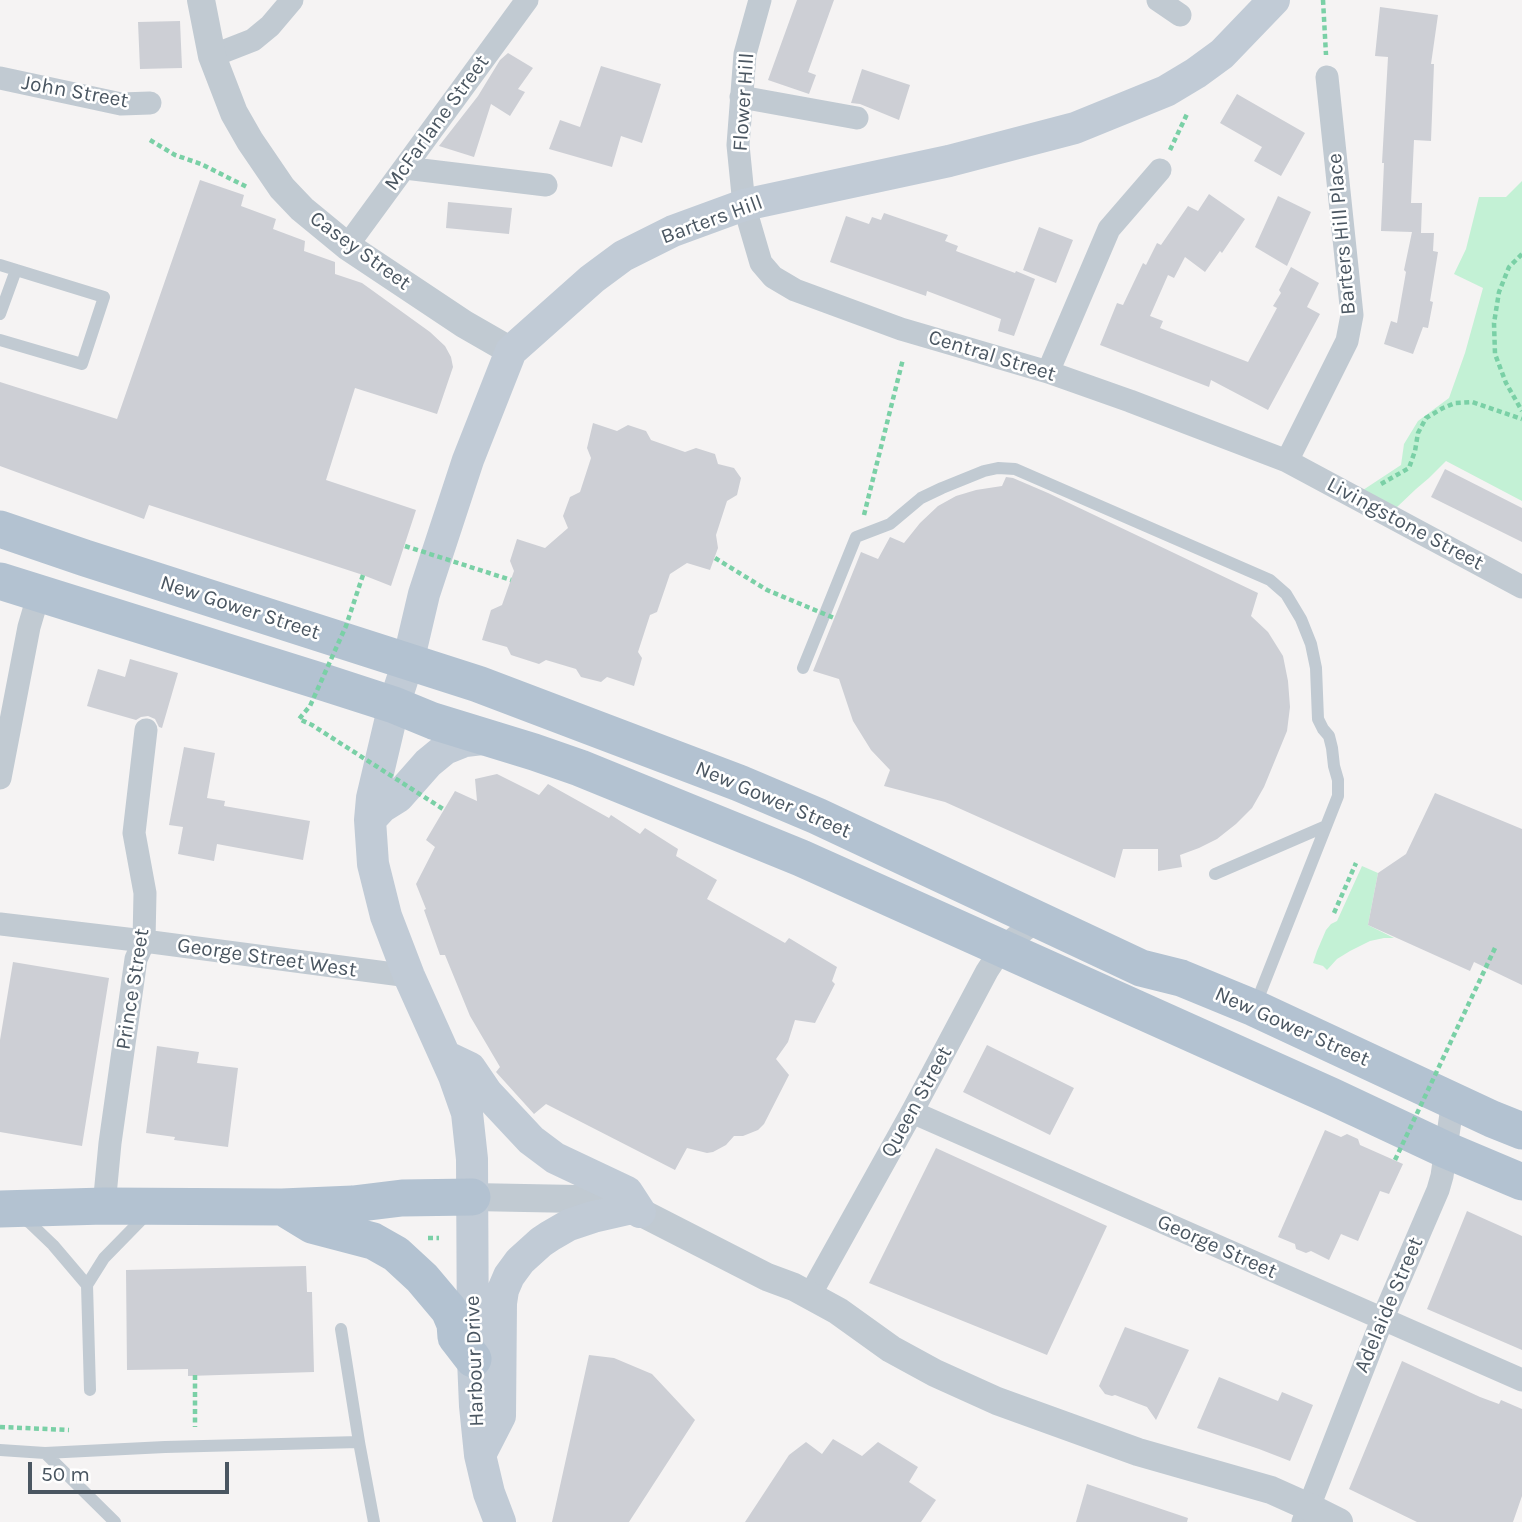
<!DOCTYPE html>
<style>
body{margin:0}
#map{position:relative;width:1522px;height:1522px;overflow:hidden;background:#f5f3f3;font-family:Karla,sans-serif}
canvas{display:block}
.scale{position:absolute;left:28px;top:1462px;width:201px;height:32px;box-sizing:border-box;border:4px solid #4a5661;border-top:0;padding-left:9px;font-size:21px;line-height:24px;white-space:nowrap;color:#4a5661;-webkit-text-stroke:5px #fff;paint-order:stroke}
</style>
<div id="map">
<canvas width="1522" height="1522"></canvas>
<div class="scale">50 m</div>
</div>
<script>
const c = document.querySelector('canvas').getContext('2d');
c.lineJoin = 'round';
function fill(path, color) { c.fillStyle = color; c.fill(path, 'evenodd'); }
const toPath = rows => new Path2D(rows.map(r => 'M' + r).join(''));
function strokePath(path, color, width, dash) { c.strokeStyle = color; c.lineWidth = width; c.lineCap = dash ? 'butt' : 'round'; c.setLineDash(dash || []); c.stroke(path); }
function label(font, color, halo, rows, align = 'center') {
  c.font = font + ' Karla,sans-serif'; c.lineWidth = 5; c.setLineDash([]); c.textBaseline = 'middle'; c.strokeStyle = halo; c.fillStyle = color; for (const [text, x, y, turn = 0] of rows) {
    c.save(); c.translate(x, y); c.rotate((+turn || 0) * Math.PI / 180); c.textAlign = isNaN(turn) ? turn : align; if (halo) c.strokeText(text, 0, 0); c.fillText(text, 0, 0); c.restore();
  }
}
const green = toPath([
 [1522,181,1522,501,1446,461,1429,478,1416,489,1396,508,1357,494,1401,465,1404,444,1418,421,1449,398,1465,353,1483,288,1454,274,1466,249,1479,197,1506,197],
 [1362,866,1378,873,1368,925,1394,938,1384,938,1370,941,1350,951,1337,959,1327,970,1323,966,1313,963,1317,951,1326,930,1331,924,1337,921]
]);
const building = toPath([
 [797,0,834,0,808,72,816,75,809,94,768,80],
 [1380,7,1438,15,1431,64,1434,64,1431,141,1414,140,1411,203,1422,203,1421,233,1434,233,1433,251,1438,252,1430,301,1433,302,1428,328,1423,327,1413,354,1384,344,1391,321,1397,323,1406,272,1404,270,1412,232,1381,231,1384,163,1382,163,1388,57,1375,56],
 [180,21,182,68,140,69,138,22],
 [508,53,533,68,518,89,525,92,510,116,491,104,474,157,439,146,478,96,500,60],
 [601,66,661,84,642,143,621,136,612,167,549,149,560,120,580,127],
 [862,69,910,85,899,120,860,104,851,103],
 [1237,94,1305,133,1281,176,1254,161,1262,147,1220,123],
 [200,180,244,195,241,206,276,219,273,229,305,241,304,251,335,262,335,274,362,283,430,332,445,346,451,357,453,367,437,414,355,388,326,480,416,510,391,586,363,575,149,505,144,519,0,466,0,382,117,419],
 [1209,194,1245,219,1222,253,1220,251,1205,272,1185,257,1174,278,1168,275,1150,316,1163,321,1160,328,1248,362,1277,308,1273,306,1281,293,1279,290,1291,267,1319,283,1307,307,1320,314,1268,410,1211,380,1209,387,1100,345,1117,303,1123,305,1143,263,1146,265,1157,243,1161,245,1188,206,1198,211],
 [1278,196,1311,212,1287,266,1255,247],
 [448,202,512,208,509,234,446,228],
 [884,213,948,235,945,241,958,246,956,251,1015,273,1016,271,1035,279,1014,336,998,331,1001,319,927,291,926,296,830,262,846,216,869,224,872,217,881,220],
 [1039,227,1073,240,1056,283,1023,270],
 [593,423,617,431,628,425,646,431,651,440,685,452,696,448,715,454,718,464,734,468,741,478,737,495,727,501,716,535,718,548,710,570,687,563,670,574,657,612,650,615,638,652,642,658,634,686,607,677,601,682,581,677,576,669,546,660,539,664,511,655,507,647,482,640,491,610,502,605,514,571,510,561,517,539,545,548,568,528,563,516,570,497,580,492,591,458,587,448],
 [1445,469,1522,508,1522,542,1431,497],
 [1006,477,1013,478,1048,493,1258,593,1251,616,1268,632,1283,656,1288,681,1290,707,1287,731,1264,787,1252,808,1236,824,1217,839,1199,848,1180,855,1182,867,1158,871,1158,849,1123,849,1115,878,945,802,884,786,890,770,871,750,853,721,839,679,813,671,861,552,878,559,890,537,904,543,920,523,938,506,956,496,976,490,1002,486],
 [130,659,178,673,162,728,159,727,155,719,148,716,141,717,136,720,87,706,98,669,125,677],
 [184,747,215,753,207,798,225,801,224,806,310,821,303,860,217,844,214,861,178,854,183,827,169,825],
 [497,774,539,795,548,784,609,818,611,815,640,834,645,828,678,849,676,856,717,880,707,899,785,943,789,938,837,967,832,981,835,984,815,1023,795,1020,788,1042,776,1059,789,1075,764,1124,758,1130,743,1136,734,1136,726,1145,713,1152,707,1153,687,1148,675,1170,546,1104,534,1114,496,1072,500,1067,470,1016,445,955,440,955,424,910,426,909,416,884,435,847,426,840,455,791,477,801,475,779],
 [1435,793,1522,829,1522,985,1474,962,1470,971,1368,925,1378,873,1406,854],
 [13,962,109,978,82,1146,0,1132,0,1040],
 [987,1045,1074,1088,1050,1135,963,1092],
 [157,1046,199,1052,197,1063,238,1068,228,1147,174,1140,175,1137,146,1133],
 [1325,1130,1341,1137,1347,1134,1358,1139,1360,1145,1403,1164,1389,1194,1380,1191,1358,1241,1341,1234,1329,1260,1311,1251,1306,1253,1296,1249,1295,1244,1278,1237],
 [936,1148,1107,1226,1047,1355,869,1283],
 [1467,1211,1522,1236,1522,1350,1427,1309],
 [306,1266,307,1292,312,1292,314,1372,188,1376,188,1369,127,1370,126,1270],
 [1125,1327,1189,1350,1156,1420,1147,1407,1115,1395,1112,1396,1105,1394,1099,1386],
 [589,1355,614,1358,652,1374,695,1420,629,1522,552,1522],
 [1402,1361,1480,1397,1499,1404,1501,1400,1522,1409,1522,1496,1513,1522,1417,1522,1349,1489],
 [1219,1377,1278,1401,1282,1392,1313,1405,1290,1461,1259,1449,1197,1428],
 [833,1439,862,1456,878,1442,918,1467,909,1482,936,1500,921,1522,745,1522,789,1455,806,1442,822,1454],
 [1087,1484,1188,1518,1187,1522,1076,1522]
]);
const path = toPath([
 [1323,0,1326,55],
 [150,140,175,155,201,164,249,188],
 [1170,150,1187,114],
 [1522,254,1509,267,1499,292,1494,323,1495,354,1506,383,1522,411],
 [1381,484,1409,468,1415,451,1418,433,1426,418,1443,408,1455,403,1472,402,1522,419],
 [864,515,903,359],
 [1334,913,1356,863],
 [428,1238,439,1238],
 [195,1375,195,1427],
 [0,1427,69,1430]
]);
const service = toPath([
 [0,265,104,297,82,364,0,340],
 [0,314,16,270],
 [803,668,856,537,890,524,921,498,942,488,984,471,998,468,1015,469,1270,580,1286,594,1301,619,1311,644,1316,668,1318,719,1323,729,1329,736,1332,748,1334,766,1338,780,1338,796,1255,1006],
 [1215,874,1326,826],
 [22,1218,30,1223,53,1245,87,1285],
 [341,1329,359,1442],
 [90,1390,87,1285,104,1258,148,1213],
 [0,1450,45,1453,115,1522],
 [45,1453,165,1447,359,1442,374,1522]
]);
const minor = toPath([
 [760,0,745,54,738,145,744,205,761,263,773,277,795,290,901,329,1048,372,1130,401,1287,461,1522,587],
 [1158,0,1180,15],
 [212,56,253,40,270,26,292,0],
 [0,78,121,104,150,103],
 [741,97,857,118],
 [405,168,546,185],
 [347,246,527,0],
 [1048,372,1109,229,1160,170],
 [1287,461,1347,341,1352,315,1327,77],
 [0,778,29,627,39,593],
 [0,924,144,941,409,976],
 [912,1112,1522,1380],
 [104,1206,110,1143,136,959,144,941,145,893,134,833,146,730],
 [810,1295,912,1112,987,971,1002,948,1037,920],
 [1303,1522,1382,1320,1438,1190,1442,1176,1453,1100]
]);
const tertiary = toPath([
 [201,0,212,56,234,113,250,141,282,188,302,209,347,246,464,324,511,351],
 [472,1197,577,1199,640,1212,767,1277,794,1287,838,1311,891,1349,935,1373,997,1401,1138,1452,1271,1490,1309,1507,1339,1522]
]);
const secondary = toPath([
 [370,820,382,807,398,797,428,763,445,749,465,741,491,738],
 [449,1058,470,1068,487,1093,531,1140,555,1158,627,1192,640,1212],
 [480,1455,500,1416,501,1303,503,1290,509,1276,520,1261,541,1242,550,1236,569,1225,593,1217,628,1209],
 [500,1522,489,1493,480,1455,475,1406,473,1359,472,1159,467,1113,454,1076,409,976,386,916,373,864,370,820,372,798,394,705,408,662,424,594,468,460,511,351,592,279,623,256,673,231,744,205,949,161,1075,128,1166,91,1196,73,1222,54,1274,0]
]);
const primary = toPath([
 [0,529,85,558,478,684,739,783,817,816,1141,968,1181,978,1254,1008,1492,1119,1522,1131],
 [0,581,326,683,394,705,433,721,534,752,580,768,801,858,1331,1096,1446,1150,1522,1182],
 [0,1209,104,1206,282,1207,353,1204,402,1198,472,1197],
 [289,1211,312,1225,373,1241,396,1254,422,1278,449,1310,455,1324,456,1337,473,1359]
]);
const pathBridge = toPath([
 [405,546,511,580],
 [715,558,767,590,834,618],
 [363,575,346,626,310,706,299,719,312,725,443,809],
 [1395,1160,1495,948]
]);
const streetNames = [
 ["John Street",75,92,10],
 ["Flower Hill",744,102,-86],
 ["McFarlane Street",437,123,-54],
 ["Barters Hill",712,220,-20],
 ["Barters Hill Place",1342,234,-95],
 ["Casey Street",360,251,36],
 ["Central Street",992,356,17],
 ["Livingstone Street",1405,524,28],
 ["New Gower Street",240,608,18],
 ["New Gower Street",773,800,23],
 ["George Street West",267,958,8],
 ["Prince Street",133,989,-81],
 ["New Gower Street",1292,1027,24],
 ["Queen Street",917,1102,-61],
 ["George Street",1217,1247,24],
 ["Adelaide Street",1389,1305,-67],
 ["Harbour Drive",475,1361,-92]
];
fill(green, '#c3f1d5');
fill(building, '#cdcfd5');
strokePath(path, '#7ad0a6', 4.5, [5, 3.5]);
strokePath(service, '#c1cad2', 12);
strokePath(minor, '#c1cad2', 23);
strokePath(tertiary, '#c1cad2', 28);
strokePath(secondary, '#c1cbd6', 32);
strokePath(primary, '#b3c2d1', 37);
strokePath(pathBridge, '#7ad0a6', 4.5, [5, 3.5]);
label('21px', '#4a5661', '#fff', streetNames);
</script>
